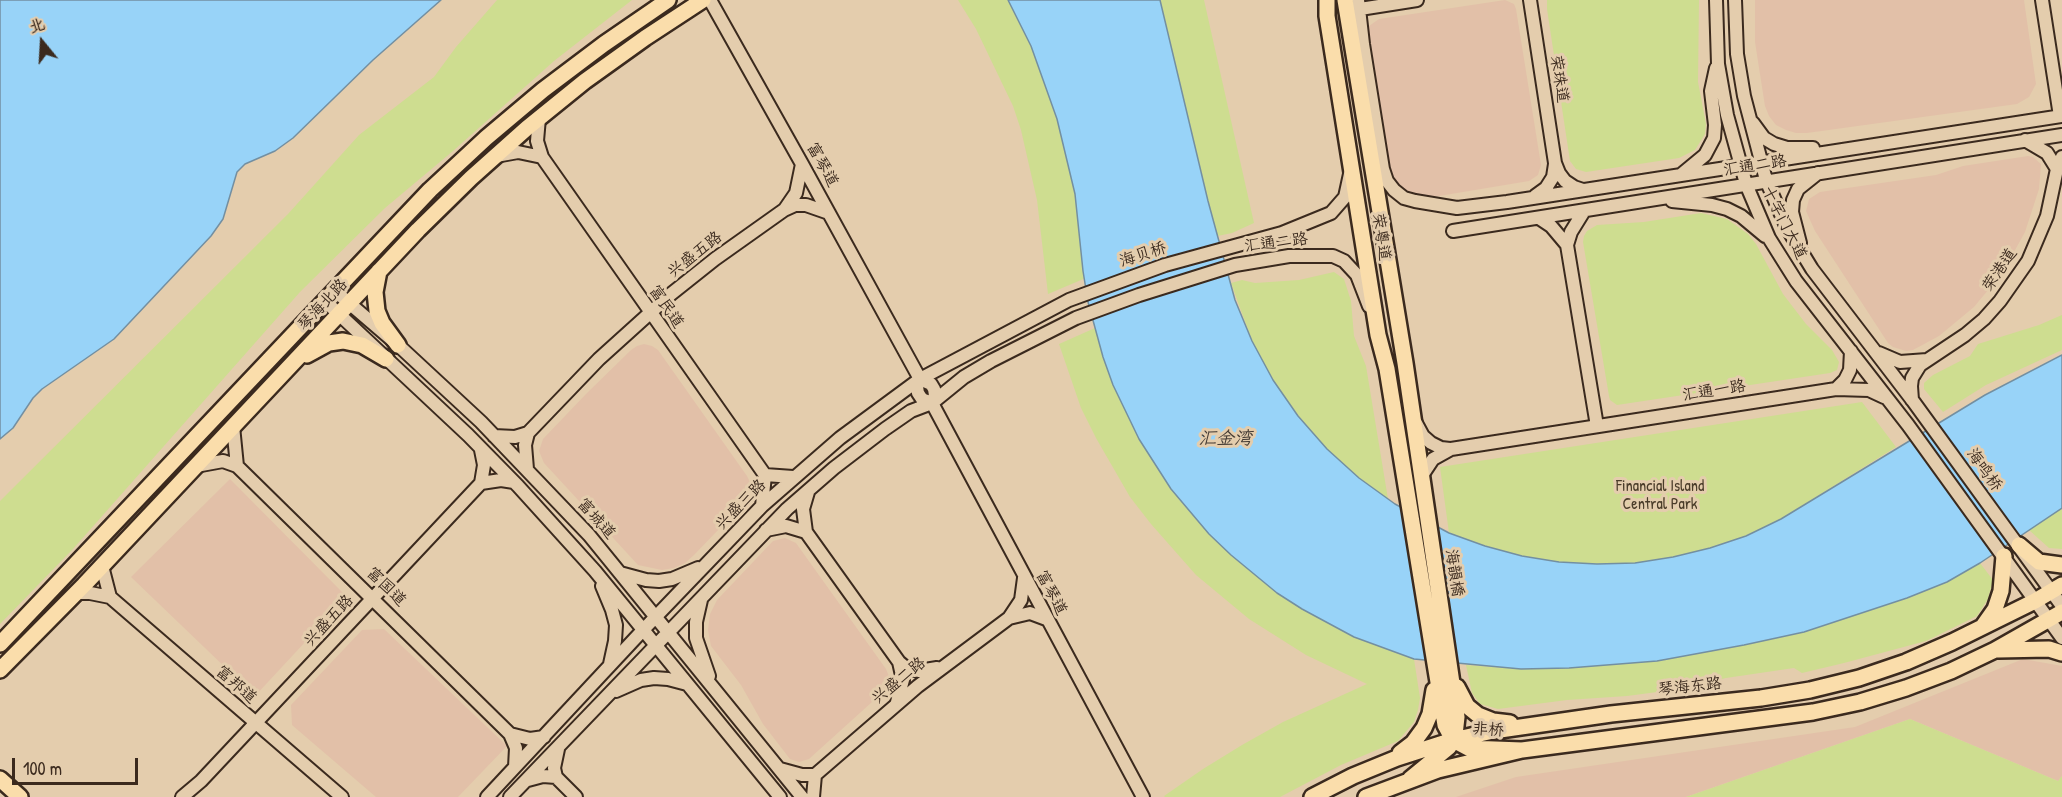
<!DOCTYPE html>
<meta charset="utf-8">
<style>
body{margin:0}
#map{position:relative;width:2062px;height:797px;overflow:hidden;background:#e4cdad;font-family:"Patrick Hand","LXGW WenKai TC",sans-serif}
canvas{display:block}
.north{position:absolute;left:12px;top:12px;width:60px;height:60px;-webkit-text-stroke:4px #e4cdad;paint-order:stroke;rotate:342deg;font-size:16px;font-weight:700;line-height:24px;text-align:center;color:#3b2a1e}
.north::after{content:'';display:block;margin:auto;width:21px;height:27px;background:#3b2a1e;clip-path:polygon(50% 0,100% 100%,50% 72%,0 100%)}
.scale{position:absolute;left:12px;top:758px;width:126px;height:27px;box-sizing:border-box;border:3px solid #3b2a1e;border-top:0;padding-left:8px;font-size:18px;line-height:21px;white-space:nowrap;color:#3b2a1e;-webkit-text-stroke:4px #e4cdad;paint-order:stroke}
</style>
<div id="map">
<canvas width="2062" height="797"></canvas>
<div class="north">北</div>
<div class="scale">100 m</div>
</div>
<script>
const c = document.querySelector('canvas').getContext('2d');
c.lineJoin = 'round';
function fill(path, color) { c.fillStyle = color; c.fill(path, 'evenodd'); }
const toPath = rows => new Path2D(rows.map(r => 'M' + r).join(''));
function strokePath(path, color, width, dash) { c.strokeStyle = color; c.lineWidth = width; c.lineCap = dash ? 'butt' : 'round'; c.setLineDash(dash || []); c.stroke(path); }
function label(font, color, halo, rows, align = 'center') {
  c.font = font + ' "Patrick Hand","LXGW WenKai TC",sans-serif'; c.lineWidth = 6; c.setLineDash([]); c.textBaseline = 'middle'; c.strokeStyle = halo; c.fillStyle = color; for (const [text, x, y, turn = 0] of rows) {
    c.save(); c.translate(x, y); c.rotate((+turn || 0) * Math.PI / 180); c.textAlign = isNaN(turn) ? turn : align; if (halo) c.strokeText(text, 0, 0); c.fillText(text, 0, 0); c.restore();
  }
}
const built = toPath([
 [1505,0,1514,4,1516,9,1541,165,1538,175,1529,181,1427,198,1406,194,1390,179,1367,32,1369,26,1379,19],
 [1755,0,2024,0,2036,84,2029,97,2017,104,1807,133,1796,133,1786,130,1776,125,1769,116,1765,106,1755,42],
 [2028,156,2033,157,2041,164,2039,189,2025,232,2003,272,1974,307,1939,336,1913,350,1906,351,1893,347,1888,343,1815,231,1806,211,1809,199,1820,192,1936,175,1963,166],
 [644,344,652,346,658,350,747,476,750,482,750,489,745,502,694,555,685,563,674,568,662,570,638,565,544,463,539,451,543,439,586,394,631,350,637,346],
 [230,479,347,597,255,696,131,577],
 [785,538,796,543,886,669,890,679,889,685,882,693,809,759,799,762,790,759,763,724,741,685,711,646,708,630,710,614,717,600,773,541],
 [384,629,507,746,458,797,376,797,292,725,291,705,362,630],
 [2023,659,2062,666,2062,776,2058,781,1910,719,1686,797,1456,797,1516,777,1855,727]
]);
const green = toPath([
 [497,0,632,0,554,61,453,151,385,208,300,292,73,549,0,624,0,501,288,214,359,135,434,77,456,47],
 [958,0,1204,0,1254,223,1232,233,1179,244,1107,269,1048,294,1037,200,1021,130,1013,106,976,29],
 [1547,0,1699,0,1698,82,1706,124,1705,134,1695,150,1679,158,1586,172,1576,169,1570,161,1547,9],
 [1701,213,1727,219,1748,234,1756,244,1783,294,1806,324,1832,350,1839,362,1837,370,1830,373,1617,405,1610,400,1609,396,1583,242,1584,236,1587,231,1597,225,1644,222],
 [1334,272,1344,279,1351,301,1354,336,1366,366,1388,499,1359,478,1327,449,1298,416,1273,380,1252,341,1231,283,1242,280,1255,283,1299,280],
 [2062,315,2062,350,1986,385,1943,412,1924,389,1924,383,1933,375,1970,356,1978,344,2039,325],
 [1095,328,1113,385,1139,439,1171,489,1190,512,1277,593,1302,609,1354,637,1414,659,1420,698,1418,710,1414,722,1398,741,1341,765,1280,797,1165,797,1164,796,1203,769,1242,745,1283,722,1367,684,1306,655,1249,619,1196,575,1151,524,1130,497,1096,438,1081,408,1059,344],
 [1862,402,1896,447,1781,519,1746,536,1710,548,1673,557,1635,563,1597,564,1559,562,1522,556,1485,546,1449,533,1440,467],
 [2062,507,2062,549,2049,548,2029,530],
 [1980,563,1993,580,1988,599,1977,616,1926,641,1844,663,1802,673,1794,668,1726,678,1680,689,1627,696,1567,700,1498,709,1480,704,1472,693,1466,665,1521,669,1569,668,1657,661,1744,645,1804,632,1907,598,1947,582],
 [1910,719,2058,781,2062,776,2062,797,1686,797]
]);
const water = toPath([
 [0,0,441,0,373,60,293,138,275,151,245,164,237,172,223,219,211,236,114,339,42,389,33,398,13,428,0,439,0,0],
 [1008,0,1160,0,1208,201,1235,300,1252,341,1273,380,1298,416,1327,449,1359,478,1395,504,1449,533,1485,546,1522,556,1559,562,1597,564,1635,563,1673,557,1710,548,1746,536,1781,519,1985,395,2062,355,2062,508,1980,563,1947,582,1907,598,1804,632,1744,645,1657,661,1569,668,1521,669,1414,659,1354,637,1302,609,1277,593,1231,555,1209,534,1171,489,1139,439,1113,385,1103,357,1088,302,1083,271,1075,194,1057,119,1031,46,1008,0]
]);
const minor = toPath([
 [710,0,802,164,920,379],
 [1358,0,1363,44,1383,169,1387,181,1394,190,1404,198,1415,201,1457,208,1507,202,2062,116],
 [1530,0,1555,163,1559,173,1565,181,1574,187,1583,190],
 [1716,0,1718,64,1727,115,1746,184,1769,238,1796,281,1908,425,2062,638],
 [1735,0,1737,54,1744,96,1766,180,1787,228,1812,269,1913,401,2062,606],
 [2042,0,2060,116],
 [1360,9,1417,0],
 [539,118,537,141,542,157,765,475],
 [1753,123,1764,138,1774,144,1787,148,1813,148],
 [2025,140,2047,153,2057,169],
 [496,156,518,152,542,157],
 [1682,174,1705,155,1714,138,1715,125,1711,91,1716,68],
 [1535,196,1546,188,1553,177,1555,164],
 [1672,201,1712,205,1727,209,1741,216,1765,236],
 [785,209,796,193,802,164],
 [1584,211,1571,232,1567,245,1597,426],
 [1539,218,1551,226,1567,245],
 [1453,231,2062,135],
 [1800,243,1792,212,1793,200,1798,189,1818,173],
 [335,291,398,345,481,422,589,535,802,797],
 [325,301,468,435,518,486,595,571,780,797],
 [1879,353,1900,362,1927,360],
 [920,379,931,384,934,389,935,395,932,403],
 [920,379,917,387,918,393,922,399,932,403],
 [1836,389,1845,380,1850,370,1851,351],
 [1912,400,1911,386,1912,378,1920,365,1965,335,1984,319,2000,301,2028,261,2047,216,2057,169,2062,157],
 [932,403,1143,797],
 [1416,423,1423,436,1431,443,1441,448,1450,449],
 [233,426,237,466],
 [494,436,515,437,528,433],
 [196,466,223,461,237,466,510,734],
 [527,469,525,445,528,433,599,359,671,294,715,259,784,210,795,205,806,205,829,213],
 [765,475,793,477],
 [1421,477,1433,459,1451,449,1836,389,1869,390,1884,397],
 [481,483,501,480,514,482],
 [808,492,803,509,806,532,899,662,903,680,897,702],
 [762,506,765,475],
 [766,530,786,526,806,532],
 [620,573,646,580,659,581,672,579,698,568],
 [602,586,612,610,616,625,615,641,610,664],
 [76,593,90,593,110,597,102,566],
 [110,597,342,797],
 [701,600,696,622,696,638,709,676],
 [1009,618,1030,613,1046,619],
 [899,662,905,667,919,671,937,668],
 [616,691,641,680,654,678,668,679,687,684],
 [515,767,516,748,510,734,530,739,544,737],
 [780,769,802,775,815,775],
 [556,777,576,797],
 [528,780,543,776,556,777,554,768,558,749],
 [182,797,201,781,481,483,484,465,481,450],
 [487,797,643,630,762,506,840,438,920,379,1069,300,1165,265,1282,233,1331,213,1345,197,1350,174],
 [510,797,787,509,834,468,885,429,911,411,932,403,964,377,991,361,1076,318,1139,295,1235,265,1289,256,1333,256,1344,261,1357,275,1369,306],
 [813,797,815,775,918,686,1009,618,1021,600,1024,578]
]);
const major = toPath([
 [1327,0,1327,16,1378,335,1387,369,1445,725,1453,740,1468,748,1522,750],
 [1345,0,1405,363,1457,717,1455,735,1449,747,1410,779],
 [379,271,375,292,377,311,382,323,398,345],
 [307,355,329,343,343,341,362,345,386,359],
 [2019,545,2039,562,2062,565],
 [1983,626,1995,609,2001,591,2004,556],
 [0,644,430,190,486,138,543,90,604,44,668,0],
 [1998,650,2049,649,2062,653],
 [0,670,84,585,418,230,471,178,527,128,585,81,645,38,703,0],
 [1457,687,1467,706,1478,715,1493,721,1510,723],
 [1400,753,1413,743,1424,728,1430,714,1434,690],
 [0,779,20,797],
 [1312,797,1353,776,1397,758,1453,740,1493,731,1611,714,1761,698,1810,690,1859,678,1906,662,1952,642,2035,601,2062,585],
 [1366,797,1438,770,1522,750,1813,712,1860,702,1906,688,1951,671,1995,650,2062,612]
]);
const streetNames = [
 ["荣珠道",1559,79,81],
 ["富琴道",822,165,61],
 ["汇通二路",1755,166,-9],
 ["十字门大道",1784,223,63],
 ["荣粤道",1381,237,81],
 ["汇通二路",1276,243,-7],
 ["兴盛五路",695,255,-38],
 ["海贝桥",1143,255,-18],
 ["荣港道",2000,270,-56],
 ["琴海北路",323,305,-47],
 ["富民道",666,307,55],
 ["汇通一路",1714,391,-9],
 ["海鸣桥",1984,470,54],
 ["兴盛三路",741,505,-45],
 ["富城道",596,519,48],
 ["海韻橋",1454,573,81],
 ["富国道",386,587,44],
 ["富琴道",1051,593,62],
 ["兴盛五路",329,621,-47],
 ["兴盛二路",899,681,-39],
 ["富邦道",236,685,41],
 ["琴海东路",1690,687,-6],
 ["非桥",1488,730,4]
];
const parkNames = [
 ["Financial Island",1660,487],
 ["Central Park",1660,505]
];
const waterNames = [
 ["汇金湾",1225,439]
];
fill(built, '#e2c0a8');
fill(green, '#cedd90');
fill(water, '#98d3f8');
strokePath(water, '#738fa1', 1.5);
strokePath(minor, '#3b2a1e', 16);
strokePath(major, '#3b2a1e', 20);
strokePath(minor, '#e4cdad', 12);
strokePath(major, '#faddab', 15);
label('16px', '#3b2a1e', '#e4cdad', streetNames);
label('16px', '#4a3c29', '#e4cdad', parkNames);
label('italic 18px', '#443b34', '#e4cdad', waterNames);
</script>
